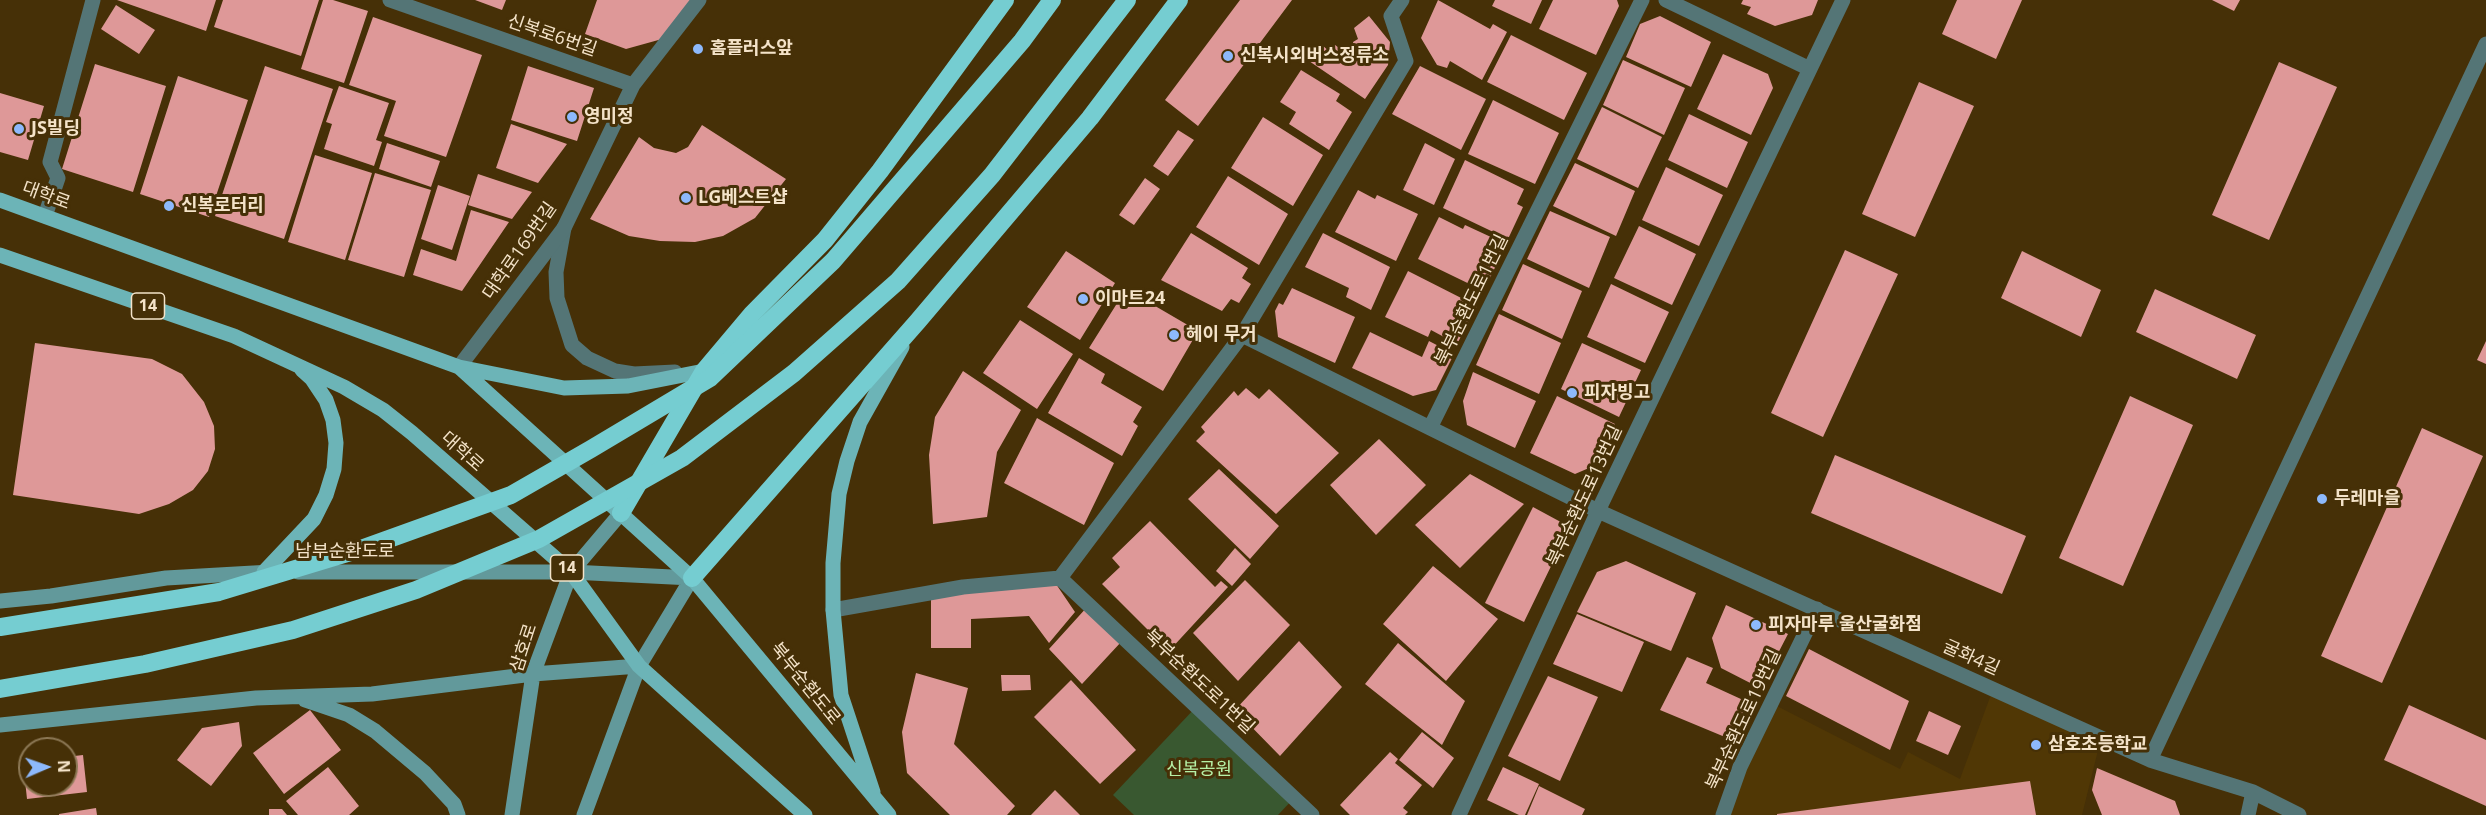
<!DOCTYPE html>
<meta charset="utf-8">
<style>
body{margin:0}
#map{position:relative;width:2486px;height:815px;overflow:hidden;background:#463007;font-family:"Open Sans",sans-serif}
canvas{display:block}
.north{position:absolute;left:18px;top:737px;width:60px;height:60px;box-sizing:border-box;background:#463007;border:2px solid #8c7855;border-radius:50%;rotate:88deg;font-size:16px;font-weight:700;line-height:24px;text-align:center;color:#f4e3c9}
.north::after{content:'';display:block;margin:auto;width:21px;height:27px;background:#8db9fc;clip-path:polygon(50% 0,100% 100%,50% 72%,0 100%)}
</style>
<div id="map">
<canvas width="2486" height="815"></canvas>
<div class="north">N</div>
</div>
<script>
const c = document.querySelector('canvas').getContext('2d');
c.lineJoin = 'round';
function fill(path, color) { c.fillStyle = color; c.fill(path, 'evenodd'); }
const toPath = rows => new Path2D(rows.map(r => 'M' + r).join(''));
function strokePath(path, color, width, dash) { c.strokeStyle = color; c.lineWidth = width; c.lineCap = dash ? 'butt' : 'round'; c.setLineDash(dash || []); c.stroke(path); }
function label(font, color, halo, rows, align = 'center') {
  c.font = font + ' "Open Sans","Noto Sans KR",sans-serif'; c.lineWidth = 6; c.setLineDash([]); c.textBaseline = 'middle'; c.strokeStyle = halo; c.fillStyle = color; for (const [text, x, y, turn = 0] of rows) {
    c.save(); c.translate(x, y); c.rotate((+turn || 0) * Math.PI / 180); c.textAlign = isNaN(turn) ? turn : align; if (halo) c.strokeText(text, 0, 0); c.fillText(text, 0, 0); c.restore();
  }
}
const built = toPath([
 [1993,689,2101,738,2082,815,1723,815,1771,703,1900,769,1908,752,1960,779]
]);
const green = toPath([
 [1197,706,1294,798,1278,815,1134,815,1113,795]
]);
const building = toPath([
 [117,0,216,0,206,31],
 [223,0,319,0,301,56,214,27],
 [323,0,333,0,368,11,344,83,301,69],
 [475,0,506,0,502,10],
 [597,0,693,0,662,39,626,49,585,34],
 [1240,0,1292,0,1198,126,1165,100],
 [1438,0,1490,29,1493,24,1507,32,1482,80,1450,61,1447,68,1437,65,1421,38],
 [1495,0,1542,0,1531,24,1492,6],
 [1553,0,1617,0,1619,6,1596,55,1539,29],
 [1743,0,1818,0,1812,15,1775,26,1747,14,1751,7,1741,4],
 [1957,0,2022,0,1996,59,1942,34],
 [2212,0,2240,0,2234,11],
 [116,5,155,30,139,54,101,29],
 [1369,16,1390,42,1388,65,1365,99,1309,61,1322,45,1330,52,1335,45,1345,52,1354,48,1353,42,1358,39,1354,28],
 [1660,16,1711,42,1691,87,1626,57,1640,24],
 [373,17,482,55,446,157,384,136,396,101,349,85],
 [1511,35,1587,73,1564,120,1487,82],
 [1723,54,1768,74,1773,88,1751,135,1697,109],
 [1623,60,1685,88,1664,135,1603,105],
 [2279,62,2337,87,2269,240,2212,215],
 [95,64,166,86,133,192,62,169],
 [265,66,333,89,284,239,215,216],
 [528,66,594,88,577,141,511,120],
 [1420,66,1486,99,1461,150,1392,114],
 [1301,70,1340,94,1336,101,1352,112,1329,150,1289,124,1296,112,1280,102],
 [178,76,248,100,209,217,140,194],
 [1919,82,1974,106,1915,237,1862,214],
 [339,86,389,103,376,140,382,142,374,166,324,149,332,124,326,122],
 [0,93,44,106,28,160,0,152],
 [1493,100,1559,133,1535,184,1468,154],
 [1602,107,1662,137,1638,188,1577,159],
 [1689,114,1748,142,1727,188,1668,160],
 [1263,117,1323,155,1293,206,1231,168],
 [511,124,567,144,538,183,496,168],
 [702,125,786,179,755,218,723,236,695,242,660,241,629,236,590,219,639,137,654,148,676,153,688,147],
 [1178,130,1194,140,1168,176,1153,166],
 [387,143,440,161,431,187,379,169],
 [1425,143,1455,159,1434,205,1403,190],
 [315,155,372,173,345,260,288,242],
 [1465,160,1524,189,1517,204,1523,207,1508,239,1443,208],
 [1575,163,1635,191,1616,236,1553,206],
 [1666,167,1723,195,1699,246,1642,220],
 [375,173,431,190,404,277,348,260],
 [478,174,532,192,512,219,468,205],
 [1228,176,1288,214,1259,265,1196,227],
 [1145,178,1160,189,1134,225,1119,215],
 [438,185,470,196,452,250,421,239],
 [1358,190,1375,199,1377,195,1418,214,1396,261,1335,232],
 [471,210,509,222,462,291,413,275,421,249,456,261],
 [1550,211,1610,237,1589,288,1527,259],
 [1439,217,1463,229,1465,225,1506,244,1484,291,1418,259],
 [1639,226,1696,254,1672,305,1614,278],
 [1191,233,1248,268,1242,278,1251,284,1239,303,1231,299,1222,311,1161,280],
 [1323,233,1390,267,1371,310,1346,297,1349,288,1305,267],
 [1845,250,1898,274,1823,437,1771,413],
 [1066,251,1115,283,1080,340,1027,307],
 [2022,251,2101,290,2081,337,2001,298],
 [1523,264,1582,291,1562,339,1502,310],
 [1408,271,1477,306,1457,344,1431,330,1428,337,1385,317],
 [1611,284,1669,312,1645,363,1587,337],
 [1292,288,1355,317,1335,363,1278,337,1275,311,1279,303,1283,305],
 [1126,289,1198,331,1163,391,1089,348],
 [2155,289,2256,335,2237,379,2136,332],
 [1499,314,1561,343,1539,394,1476,365],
 [1020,320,1073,354,1037,409,983,373],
 [1370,332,1422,357,1429,341,1454,354,1436,390,1413,396,1352,368],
 [2486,341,2486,364,2477,360],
 [35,343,152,359,182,374,204,402,214,426,215,449,208,471,193,490,169,504,139,514,13,495],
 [1582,343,1641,370,1619,417,1561,389],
 [1079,358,1105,374,1101,383,1142,407,1133,422,1138,426,1122,456,1048,413],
 [963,371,1021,410,997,452,987,517,933,524,929,455,935,417],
 [1473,372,1536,401,1515,448,1467,425,1463,401],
 [1246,388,1259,399,1269,389,1339,453,1276,514,1196,441,1205,432,1201,427,1234,391,1238,396],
 [1557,396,1615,424,1601,457,1589,468,1575,474,1530,453],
 [2130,396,2193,425,2123,586,2059,558],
 [1037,418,1114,463,1084,525,1004,483],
 [2422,428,2483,456,2382,683,2321,656],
 [1379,439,1426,485,1376,535,1330,485],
 [1835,455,2026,536,2002,594,1811,513],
 [1219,469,1279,526,1250,559,1188,499],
 [1470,474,1524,504,1460,568,1415,525],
 [1533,507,1570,527,1524,622,1485,603],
 [1150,521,1215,587,1221,581,1228,587,1169,651,1102,584,1120,567,1112,558],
 [1235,548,1251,564,1232,586,1216,571],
 [1626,561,1696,593,1671,651,1577,612,1597,572],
 [1433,566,1498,619,1446,681,1383,624],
 [1245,580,1290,625,1238,681,1193,633],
 [1056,584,1075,612,1049,643,1029,616,971,619,971,648,931,648,931,589],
 [1726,605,1788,634,1760,688,1721,668,1712,638],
 [1088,606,1122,641,1082,684,1049,649],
 [1577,614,1644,642,1622,692,1553,664],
 [1299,641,1342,687,1280,756,1235,710],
 [1398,643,1465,701,1442,745,1365,684],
 [1809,649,1909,701,1890,750,1786,696],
 [1687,657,1713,668,1706,683,1754,705,1737,742,1660,710],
 [916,673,968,688,954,744,1015,806,1007,815,950,815,907,773,902,732],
 [1001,675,1030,675,1031,690,1002,691],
 [1548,676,1598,697,1560,781,1508,756],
 [1071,680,1136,750,1100,784,1034,717],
 [2409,705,2486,740,2486,806,2384,760],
 [310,710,341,750,284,794,253,753],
 [1929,711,1961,726,1948,755,1916,741],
 [239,722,242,746,211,786,177,760,202,728],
 [1422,732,1454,758,1433,788,1399,760],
 [1390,752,1398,759,1395,763,1422,785,1403,808,1408,812,1405,815,1350,815,1340,805],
 [83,755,87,792,27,799,23,762,30,761,30,785,66,785,66,757],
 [328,767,359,806,349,815,298,815,286,801],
 [1503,767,1539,784,1525,815,1519,815,1487,800],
 [2097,768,2175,801,2180,815,2102,815,2092,790],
 [2030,781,2036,815,1777,815,1777,814],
 [1539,786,1585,809,1582,815,1527,815],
 [1055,790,1080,815,1031,815],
 [96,808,97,815,59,815,59,814],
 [269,809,282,809,287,815,269,815]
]);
const service = toPath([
 [564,228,556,272,557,298,572,345,587,358,615,371,634,374,675,372],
 [1723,815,1740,767,1817,609]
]);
const minor = toPath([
 [390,0,633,85],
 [1666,0,1810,69],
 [45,216,58,178,50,162,93,0],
 [1242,335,1598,511,2150,760,2253,792,2299,815],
 [459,367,564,228,633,85,699,0],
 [1430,428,1642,0],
 [1060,578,1312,815],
 [833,610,963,587,1060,578,1242,335,1406,61,1391,16,1402,0],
 [2150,760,2486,44],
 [1459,815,1598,511,1843,0],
 [2248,815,2253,792]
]);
const secondary = toPath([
 [298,572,571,572,692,578,639,666,584,815],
 [0,601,51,596,166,578,271,572],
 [305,700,349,715,375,731,425,773,454,804,458,815],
 [0,725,256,698,372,694,533,674,639,666],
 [512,815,533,674,571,572,621,513]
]);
const primary = toPath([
 [0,200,459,367,692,578,889,815],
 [0,255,234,336,344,387,383,410,412,433,571,572,639,666,805,815],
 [459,367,564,388,628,386,704,371],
 [264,572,314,519,326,495,334,469,336,443,333,420,326,400,312,379,302,370],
 [873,792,841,695,833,610,833,563,839,494,847,461,860,422,902,347]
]);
const motorway = toPath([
 [621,513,704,371,752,314,825,240,880,171,1005,0],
 [692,578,918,321,1090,118,1179,0]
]);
const motorwayBridge = toPath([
 [0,627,219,592,361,549,511,495,591,449,710,378,833,261,1022,41,1052,0],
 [0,689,145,664,293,630,416,590,539,539,682,458,794,373,898,281,992,175,1127,0]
]);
const markers = [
 [698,49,6,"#8db9fc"],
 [1228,56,6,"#8db9fc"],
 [572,117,6,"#8db9fc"],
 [19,129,6,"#8db9fc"],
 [686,198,6,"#8db9fc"],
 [169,206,6,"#8db9fc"],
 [1083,299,6,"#8db9fc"],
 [1174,335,6,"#8db9fc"],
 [1572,393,6,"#8db9fc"],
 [2322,499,6,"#8db9fc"],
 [1756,625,6,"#8db9fc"],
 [2036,745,6,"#8db9fc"]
];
const shields = [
 [148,306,33],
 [567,568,33]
];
const shieldNames = [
 ["14",148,306],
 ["14",567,568]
];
const streetNames = [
 ["신복로6번길",552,36,19],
 ["대학로",46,196,20],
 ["대학로169번길",520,251,-55],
 ["북부순환도로1번길",1472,300,-64],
 ["대학로",462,452,42],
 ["북부순환도로13번길",1585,496,-65],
 ["남부순환도로",345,552],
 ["삼호로",524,648,-72],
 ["굴화4길",1971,658,24],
 ["북부순환도로1번길",1199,682,43],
 ["북부순환도로",805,684,51],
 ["북부순환도로19번길",1744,720,-65]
];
const poiNames = [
 ["홈플러스앞",710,49],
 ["신복시외버스정류소",1240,56],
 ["영미정",584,117],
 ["JS빌딩",31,129],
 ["LG베스트샵",698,198],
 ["신복로터리",181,206],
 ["이마트24",1095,299],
 ["헤이 무거",1186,335],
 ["피자빙고",1584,393],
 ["두레마을",2334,499],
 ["피자마루 울산굴화점",1768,625],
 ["삼호초등학교",2048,745]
];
const parkNames = [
 ["신복공원",1199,770]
];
fill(built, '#503705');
fill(green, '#395830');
fill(building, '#de9898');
strokePath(service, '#547576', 15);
strokePath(minor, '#547576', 15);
strokePath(secondary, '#62999b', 15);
strokePath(primary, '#6cb4b7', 15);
strokePath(motorway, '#75cdd1', 18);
strokePath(motorwayBridge, '#75cdd1', 18);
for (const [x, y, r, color] of markers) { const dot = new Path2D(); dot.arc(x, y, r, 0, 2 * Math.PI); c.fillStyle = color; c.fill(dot); strokePath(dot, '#463007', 2); }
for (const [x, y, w] of shields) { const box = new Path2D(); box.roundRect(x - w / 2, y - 13, w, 26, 4.5); c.fillStyle = '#463007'; c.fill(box); strokePath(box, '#f4e3c9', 1.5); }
label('bold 16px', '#f4e3c9', null, shieldNames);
label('18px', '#f4e3c9', '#463007', streetNames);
label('bold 18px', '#f4e3c9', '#463007', poiNames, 'left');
label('18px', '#b6f0a6', '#463007', parkNames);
</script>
